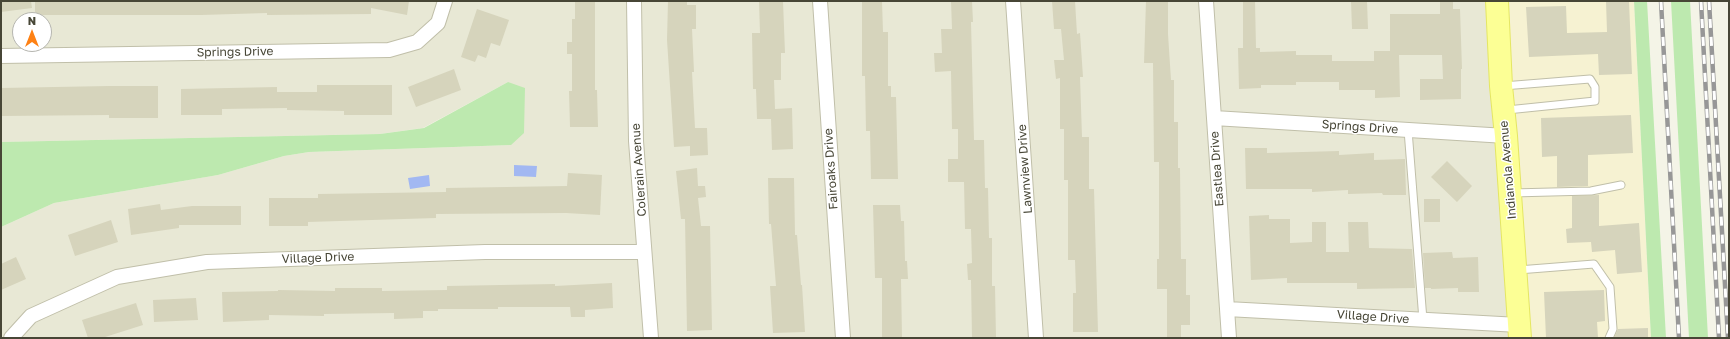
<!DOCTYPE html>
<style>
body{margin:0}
#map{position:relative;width:1730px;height:339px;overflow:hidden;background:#f4f4e7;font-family:"Golos Text",sans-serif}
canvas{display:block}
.frame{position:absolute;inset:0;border:2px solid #474636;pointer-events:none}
.north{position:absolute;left:12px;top:12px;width:40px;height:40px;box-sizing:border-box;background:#fff;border:1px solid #b5b5af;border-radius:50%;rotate:0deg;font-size:11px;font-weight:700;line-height:16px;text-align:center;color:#474636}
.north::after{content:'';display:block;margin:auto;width:14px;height:18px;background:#fe8114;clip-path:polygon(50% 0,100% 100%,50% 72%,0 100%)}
</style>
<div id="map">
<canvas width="1730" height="339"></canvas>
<div class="frame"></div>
<div class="north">N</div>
</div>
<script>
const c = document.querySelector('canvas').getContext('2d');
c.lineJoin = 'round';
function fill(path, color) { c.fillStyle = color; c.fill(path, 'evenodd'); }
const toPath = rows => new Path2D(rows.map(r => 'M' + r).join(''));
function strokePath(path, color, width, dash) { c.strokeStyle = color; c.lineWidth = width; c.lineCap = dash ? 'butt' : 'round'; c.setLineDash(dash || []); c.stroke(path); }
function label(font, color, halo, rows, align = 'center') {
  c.font = font + ' "Golos Text",sans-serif'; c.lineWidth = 3; c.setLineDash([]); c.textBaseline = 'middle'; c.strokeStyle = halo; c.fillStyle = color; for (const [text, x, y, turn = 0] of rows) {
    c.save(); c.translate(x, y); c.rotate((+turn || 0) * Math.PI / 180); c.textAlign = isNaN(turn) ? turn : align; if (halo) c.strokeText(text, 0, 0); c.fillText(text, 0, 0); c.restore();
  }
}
const residential = toPath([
 [1,1,1498,1,1521,338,1,338,1,227,54,203,218,175,284,156,309,152,511,145,508,82,423,128,380,134,1,142],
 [20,20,44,20,44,44,20,44]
]);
const commercial = toPath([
 [1498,1,1634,1,1651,338,1521,338]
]);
const green = toPath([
 [1634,1,1647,1,1666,338,1651,338],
 [1671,1,1690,1,1708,338,1689,338],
 [508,82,525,88,524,133,511,145,309,152,284,156,218,175,54,203,1,227,1,142,380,134,424,128]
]);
const water = toPath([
 [514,165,537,166,536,177,514,176],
 [429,175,430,186,410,189,408,178]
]);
const building = toPath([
 [1,1,31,1,32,8,1,12],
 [35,1,409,1,407,15,371,8,371,14,267,15,267,13,201,15,35,15],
 [575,1,595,1,595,90,597,90,598,127,570,127,569,91,572,91,572,54,567,54,567,42,572,42,572,19,575,19],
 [668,1,687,1,687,5,696,5,696,29,692,29,694,72,692,72,695,128,707,128,708,155,690,156,690,146,674,147,667,40],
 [759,1,783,1,785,53,781,53,781,80,774,80,775,109,792,108,793,149,772,150,771,119,757,119,756,89,753,89,752,33,760,33],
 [862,1,882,1,883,32,888,32,888,86,891,86,891,97,896,97,898,179,871,179,870,131,866,131,865,76,862,76],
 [951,1,972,1,973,22,971,22,974,140,984,140,985,188,988,188,989,238,992,238,992,286,995,286,996,338,972,338,971,280,968,280,967,264,972,263,971,229,965,229,964,182,948,182,948,159,958,159,958,129,952,129,951,71,935,72,934,53,942,53,941,29,952,29],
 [1052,1,1075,1,1077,34,1080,33,1083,77,1080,77,1082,137,1089,137,1089,189,1094,189,1098,332,1073,332,1073,293,1076,293,1075,260,1068,260,1068,180,1064,180,1064,129,1060,129,1060,78,1056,79,1054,60,1064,60,1061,29,1054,29],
 [1146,1,1168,1,1168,34,1171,80,1174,80,1174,122,1178,122,1178,168,1180,168,1181,259,1186,259,1186,295,1190,295,1190,325,1181,325,1181,338,1167,338,1167,289,1157,289,1157,259,1159,259,1159,162,1154,162,1153,63,1144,63],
 [1243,1,1255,1,1256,48,1260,48,1260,52,1296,51,1296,55,1332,55,1332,61,1374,61,1374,51,1390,51,1390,14,1440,14,1440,2,1453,1,1453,9,1460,9,1462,69,1461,69,1461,99,1420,100,1420,79,1443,79,1442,55,1399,55,1400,97,1375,98,1375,90,1339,90,1339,82,1296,82,1296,85,1261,85,1261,88,1239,89,1238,48,1243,48],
 [1351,1,1367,1,1368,29,1352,29],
 [1606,1,1629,1,1632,74,1599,75,1598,54,1529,57,1526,7,1566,6,1567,33,1607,32],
 [477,9,509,20,500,46,491,43,486,58,478,55,475,62,461,57],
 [454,69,461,90,416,107,408,87],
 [317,85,392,85,392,115,344,115,344,111,287,110,287,108,222,109,222,115,181,115,181,89,277,87,277,92,317,92],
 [109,86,158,86,158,118,109,118,109,115,1,116,1,88],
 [1631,115,1633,153,1588,155,1588,186,1557,187,1557,156,1542,157,1541,118],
 [1245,148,1267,148,1267,153,1339,151,1339,155,1374,153,1374,160,1405,159,1406,195,1383,195,1382,193,1348,194,1348,190,1312,192,1312,189,1246,189],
 [1447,161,1472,186,1457,202,1431,177],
 [697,168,698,186,705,186,706,197,698,198,701,226,710,226,712,330,687,331,685,219,681,219,676,171],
 [568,173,602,175,600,215,566,213,436,214,436,218,308,222,308,226,269,226,269,198,318,198,318,194,446,192,446,188,567,186],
 [768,178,794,178,795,235,797,235,801,285,802,285,805,332,773,333,770,286,776,286,771,224,769,224],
 [1599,195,1599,226,1639,223,1642,272,1617,274,1615,250,1592,252,1591,242,1567,243,1566,229,1572,228,1572,196],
 [1424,199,1440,199,1440,222,1424,222],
 [160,204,161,210,192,206,241,206,241,225,179,225,179,228,131,235,128,209],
 [873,205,900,205,901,221,904,221,905,261,907,261,908,279,901,279,902,338,882,338,882,278,875,278],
 [1269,215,1269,219,1290,219,1290,243,1312,242,1312,222,1326,222,1326,252,1349,252,1348,222,1368,222,1369,248,1412,249,1415,288,1357,289,1357,283,1287,283,1287,278,1251,280,1249,216],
 [111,220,118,242,75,256,68,235],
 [1452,252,1453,258,1478,257,1479,292,1458,292,1458,288,1431,289,1431,288,1425,288,1423,253],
 [16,257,26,279,1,290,1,264],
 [612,283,613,308,585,310,585,317,571,317,570,307,498,307,498,309,438,309,438,311,423,311,423,318,394,319,394,313,324,314,324,316,269,315,269,320,223,322,222,292,278,291,278,290,335,291,335,288,382,288,382,291,447,290,447,286,555,284,555,286],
 [1604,290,1605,321,1597,322,1598,338,1546,338,1544,292],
 [196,298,198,320,154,322,153,300],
 [136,303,143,325,102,338,88,338,82,320],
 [1648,328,1648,338,1614,338,1618,329]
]);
const service = toPath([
 [1503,86,1590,79,1595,87,1595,101,1507,110],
 [1408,130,1423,320],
 [1512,193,1591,191,1621,185],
 [1518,270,1594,264,1610,287,1613,329,1609,338]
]);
const minor = toPath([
 [634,1,636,141,651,338],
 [820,1,843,338],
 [1013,1,1036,338],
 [1206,1,1229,338],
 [1,56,389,50,417,42,438,23,445,1],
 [1214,118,1506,136],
 [1227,309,1519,325],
 [11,338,31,316,117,277,207,262,485,252,644,252]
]);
const primary = toPath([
 [1497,1,1501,86,1506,136,1520,338]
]);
const rail = toPath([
 [1661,1,1679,338],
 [1701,1,1719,338],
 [1709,1,1728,338]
]);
const streetNames = [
 ["Springs Drive",235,52,-1],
 ["Springs Drive",1360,127,4],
 ["Fairoaks Drive",831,169,-94],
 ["Lawnview Drive",1025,169,-94],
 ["Eastlea Drive",1217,169,-94],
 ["Colerain Avenue",639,170,-94],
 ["Indianola Avenue",1508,170,-95],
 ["Village Drive",318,258,-2],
 ["Village Drive",1373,317,4]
];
fill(residential, '#e8e8d5');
fill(commercial, '#f6f2d2');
fill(green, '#bde9af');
fill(water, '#a2b8f2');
fill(building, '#d6d4bc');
strokePath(service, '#c0bfa9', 9);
strokePath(minor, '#c0bfa9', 16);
strokePath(primary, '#e4e663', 24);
strokePath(service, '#fff', 7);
strokePath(minor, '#fff', 14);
strokePath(primary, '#fcff95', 22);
strokePath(rail, '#979797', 4.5);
strokePath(rail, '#fff', 3, [9]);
label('12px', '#474636', '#fff', streetNames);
</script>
